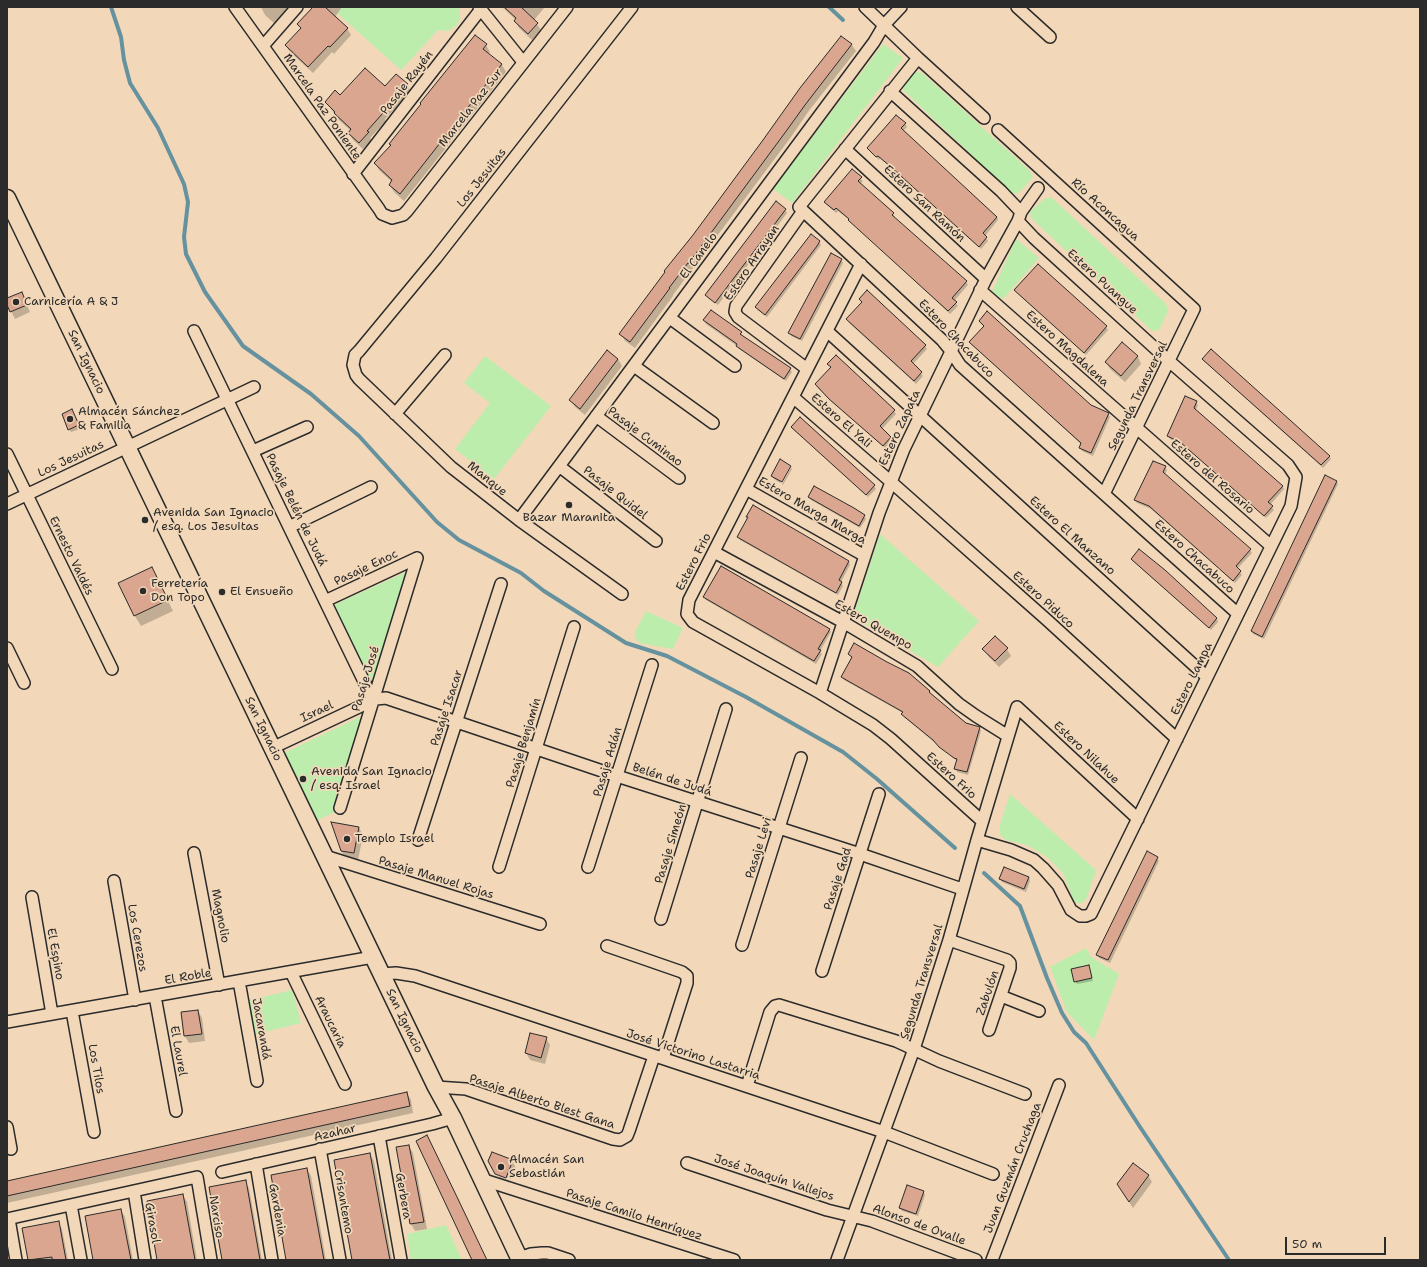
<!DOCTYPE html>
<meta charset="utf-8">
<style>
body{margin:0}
#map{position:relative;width:1427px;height:1267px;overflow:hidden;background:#f2d8b9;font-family:"Shantell Sans",sans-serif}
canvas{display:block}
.frame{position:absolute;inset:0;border:8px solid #2b2b2b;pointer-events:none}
.scale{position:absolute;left:1285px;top:1237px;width:101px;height:18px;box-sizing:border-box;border:2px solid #2b2b2b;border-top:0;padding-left:5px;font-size:12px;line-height:14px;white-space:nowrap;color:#2b2b2b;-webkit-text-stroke:3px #f2d8b9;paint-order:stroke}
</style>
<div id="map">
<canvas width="1427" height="1267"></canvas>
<div class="frame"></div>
<div class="scale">50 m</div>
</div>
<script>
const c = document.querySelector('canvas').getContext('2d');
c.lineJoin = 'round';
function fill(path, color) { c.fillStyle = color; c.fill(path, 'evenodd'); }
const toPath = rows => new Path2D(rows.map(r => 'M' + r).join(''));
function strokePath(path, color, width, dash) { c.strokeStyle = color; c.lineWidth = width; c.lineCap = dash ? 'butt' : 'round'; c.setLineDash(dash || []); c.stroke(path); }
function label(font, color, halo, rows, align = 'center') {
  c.font = font + ' "Shantell Sans",sans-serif'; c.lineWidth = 3.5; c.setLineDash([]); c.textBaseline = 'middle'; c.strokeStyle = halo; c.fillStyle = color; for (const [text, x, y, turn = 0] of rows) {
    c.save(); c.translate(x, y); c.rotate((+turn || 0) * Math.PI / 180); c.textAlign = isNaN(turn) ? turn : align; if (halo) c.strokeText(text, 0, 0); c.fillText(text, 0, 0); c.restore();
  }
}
const green = toPath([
 [343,7,460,7,460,19,456,26,448,31,438,30,401,70,337,13],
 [883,44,903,58,792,203,773,189],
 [915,72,922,73,1029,170,1033,177,1019,193,1012,193,904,91,903,86],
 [1051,197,1166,304,1168,311,1159,330,1152,331,1031,218,1030,212,1044,199],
 [1016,239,1039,258,1003,299,992,292],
 [485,356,551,406,494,479,455,449,490,403,464,383],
 [880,534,979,621,938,667,859,621,855,610],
 [411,570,370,689,331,606],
 [646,611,683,628,673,649,639,643,635,637,635,632],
 [362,716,341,809,316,821,284,753],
 [1010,794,1096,870,1086,900,1080,904,1074,901,1063,873,1047,857,1027,845,1006,840,1000,835,1000,825],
 [1086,948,1091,957,1119,974,1094,1040,1067,1012,1050,967],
 [292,990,301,1023,256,1034,247,1001],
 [446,1225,462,1260,411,1260,407,1234]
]);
const shadow = toPath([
 [261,7,290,7,275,24,265,15],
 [314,7,342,7,335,17,347,28,351,35,334,54,332,52,313,73,290,52,286,46,301,29,299,24],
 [502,7,545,7,534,20,541,30,532,40,519,28,515,21,516,20],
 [841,37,852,45,856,51,808,112,791,137,673,295,673,296,635,348,625,341,621,334],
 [486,45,490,52,488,54,502,65,506,72,404,201,394,192,390,185,392,182,379,170,375,163],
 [407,85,411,92,385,119,386,121,370,138,372,140,363,149,353,140,349,133,351,131,339,120,326,102,341,97],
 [905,123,907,127,903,131,997,217,998,220,985,236,988,241,981,249,880,158,879,160,870,151,868,148],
 [852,170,863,181,860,184,893,214,895,217,894,218,966,282,968,285,954,301,958,306,950,314,850,220,838,211,836,213,827,205,825,202],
 [785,210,787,213,718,305,708,298,706,295],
 [811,235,819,242,821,245,767,317,758,310,756,307],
 [841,260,843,263,802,341,791,336,790,333],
 [1015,290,1106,327,1108,330,1086,355,1017,293],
 [860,299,925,346,927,349,913,364,923,376,916,384,849,323,848,319,862,303],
 [7,300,25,300,30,312,15,319,7,303],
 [704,320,741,332,742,336,790,369,792,372,786,381,739,349,737,346,706,324],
 [980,321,1091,406,1108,414,1110,417,1093,456,1082,451,1080,448,1082,445,972,345,970,342,984,327],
 [1122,343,1138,357,1141,364,1125,382,1110,369,1106,362],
 [618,359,622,366,585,415,575,407,571,400],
 [1204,359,1329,456,1331,459,1323,468,1205,362],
 [829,364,894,411,896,414,882,429,892,441,885,448,832,402,818,388,816,385,831,368],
 [1196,402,1198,405,1196,410,1282,486,1284,489,1270,505,1274,510,1266,518,1183,445,1170,439,1168,436],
 [73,414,80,429,71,432,69,429],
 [792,427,874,486,876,489,868,497,794,430],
 [789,467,780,483,774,479,772,476],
 [1165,467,1167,470,1165,474,1250,550,1252,553,1237,569,1242,575,1235,583,1151,509,1137,503,1135,500],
 [791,468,792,469,783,485,782,484],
 [1336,481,1338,484,1264,639,1253,634,1252,631],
 [809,497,864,516,866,519,860,528,811,500],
 [748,516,849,562,850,565,841,582,843,586,838,595,740,540,739,537,749,518],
 [1132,559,1164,571,1217,619,1218,622,1211,630,1134,562],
 [152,568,173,611,141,626,135,616],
 [704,597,829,629,831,632,820,651,822,654,816,664,706,600],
 [984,649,1007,649,1011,656,999,667,988,656],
 [849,654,929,691,931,694,966,723,979,728,981,731,968,775,957,772,956,769,957,761,904,717,903,713,844,680,842,677,853,659],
 [359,828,363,835,358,860,346,858,341,851],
 [1157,858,1159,861,1110,963,1099,958,1098,955],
 [1004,868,1029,878,1030,881,1026,892,1002,882,1000,879],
 [1088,966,1093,981,1077,984,1075,981],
 [198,1011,202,1018,205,1041,189,1043,185,1036,182,1013],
 [546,1038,550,1045,545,1064,530,1060,526,1053],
 [407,1093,411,1100,413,1113,7,1203,7,1183],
 [409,1146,413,1153,427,1229,415,1231,411,1224,398,1148],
 [370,1154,374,1161,392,1260,353,1260],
 [512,1161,516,1168,509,1184,501,1181,498,1176,510,1181,511,1179,496,1173],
 [307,1169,311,1176,326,1260,287,1260],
 [1148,1175,1152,1182,1133,1208,1122,1191],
 [245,1181,249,1188,262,1260,223,1260],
 [923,1191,925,1195,918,1216,902,1211,900,1208],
 [183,1195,187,1202,197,1260,158,1260],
 [121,1210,125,1217,133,1260,94,1260],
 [58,1222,62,1229,68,1260,29,1260,23,1229]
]);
const stream = toPath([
 [111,7,121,37,124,60,130,83,158,128,184,184,188,202,184,237,186,254,205,292,243,346,311,394,359,436,437,522,459,540,521,573,544,591,626,643,667,656,746,697,843,752,877,779,955,848],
 [829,7,843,20],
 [984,873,1020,906,1047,978,1062,1013,1074,1032,1086,1043,1140,1127,1229,1260]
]);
const building = toPath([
 [313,7,325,7,348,28,330,47,328,46,308,67,285,45,301,28,297,24,313,7],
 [504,7,521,7,538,23,528,34,514,21,516,18,504,7],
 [475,35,487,44,483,49,502,64,400,194,389,185,392,180,374,163,391,145,389,144,421,104,420,103,475,35],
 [841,36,852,44,805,105,787,130,688,264,688,263,669,288,670,288,630,342,619,334,665,272,664,271,693,235,763,140,800,88,841,36],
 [365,68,385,86,396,74,408,84,382,112,383,113,367,131,369,132,359,143,348,133,351,129,334,113,335,112,325,102,335,90,340,95,365,68],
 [896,115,906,123,901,128,997,217,983,233,987,237,979,247,891,167,878,156,876,157,867,148,896,115],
 [852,169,862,177,858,181,894,213,892,215,967,281,952,298,957,302,948,311,848,220,849,219,836,208,834,210,824,202,852,169],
 [776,201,786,209,715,303,705,295,776,201],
 [811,234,820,241,817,246,765,315,755,307,811,234],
 [831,253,842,259,800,339,788,333,831,253],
 [1038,264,1107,326,1084,353,1014,290,1038,264],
 [867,290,926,345,911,361,922,372,914,381,846,319,862,302,859,299,867,290],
 [22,292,27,305,10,312,7,305,7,298,22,292],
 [711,310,742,332,740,334,791,368,784,379,736,346,737,344,703,320,711,310],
 [987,311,1091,405,1109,413,1091,453,1079,448,1081,443,969,342,984,326,979,321,987,311],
 [1122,342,1138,356,1121,376,1105,362,1122,342],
 [1211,349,1330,456,1321,465,1202,359,1211,349],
 [607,350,618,359,580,409,569,400,607,350],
 [836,355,895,410,880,426,891,437,883,446,829,399,815,384,831,367,827,364,836,355],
 [1185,396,1197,401,1194,408,1283,486,1268,502,1273,506,1264,516,1180,442,1167,436,1185,396],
 [72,409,79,425,68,430,62,414,72,409],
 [800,417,875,485,866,495,791,427,800,417],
 [780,459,791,466,782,482,771,476,780,459],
 [1153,461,1166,466,1163,472,1251,549,1236,566,1241,571,1233,581,1149,506,1134,500,1153,461],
 [1325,475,1337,481,1262,637,1251,631,1325,475],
 [814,486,854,508,865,515,859,526,808,497,814,486],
 [753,505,849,561,839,580,842,582,836,593,737,537,748,517,746,517,753,505],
 [1139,549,1165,570,1217,618,1209,628,1131,559,1139,549],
 [721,566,830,629,818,649,821,650,814,661,703,597,721,566],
 [152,567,168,600,134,616,118,583,152,567],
 [995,636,1008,648,995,661,982,649,995,636],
 [854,643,887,662,909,673,930,691,929,692,966,723,980,727,967,772,954,769,957,759,954,758,939,747,933,740,901,714,903,712,841,677,852,657,848,654,854,643],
 [331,822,359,827,354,853,341,851,331,822],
 [1147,851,1158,857,1108,960,1096,955,1147,851],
 [1004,867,1029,877,1024,889,999,879,1004,867],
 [1089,965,1092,978,1074,982,1071,969,1089,965],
 [198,1010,202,1034,184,1036,181,1012,198,1010],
 [530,1033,547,1037,541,1058,525,1053,530,1033],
 [407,1092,410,1106,7,1196,7,1181,407,1092],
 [427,1135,458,1199,487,1260,472,1260,416,1141,427,1135],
 [409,1145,424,1222,410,1224,396,1147,409,1145],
 [492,1152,513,1160,506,1178,495,1174,488,1161,492,1152],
 [370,1153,381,1213,390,1260,352,1260,344,1216,334,1160,370,1153],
 [1133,1163,1149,1175,1129,1202,1117,1184,1133,1163],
 [307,1168,324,1260,286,1260,271,1175,307,1168],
 [246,1180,260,1260,222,1260,209,1187,246,1180],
 [907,1185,924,1191,916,1214,899,1208,907,1185],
 [183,1194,195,1260,157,1260,147,1201,183,1194],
 [121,1209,131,1260,93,1260,85,1216,121,1209],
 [59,1221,66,1260,52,1260,52,1257,28,1260,22,1228,59,1221]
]);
const minor = toPath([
 [235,7,379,209,382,214,392,218,403,215,407,211,567,7],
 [479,7,523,62],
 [865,7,918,58,984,118],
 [1017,7,1050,37],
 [263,46,297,7],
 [918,58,799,207,942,340,951,351,960,365,1238,614],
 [890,91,1001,191,1021,212],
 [998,130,1194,309,1104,494],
 [845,149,986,279],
 [353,174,481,9],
 [803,211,736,306,735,312,738,317,807,369],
 [861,264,689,600,687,614,693,622,820,693,873,725,891,739,982,821],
 [980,290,1271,546],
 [670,318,735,366],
 [194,331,373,700],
 [827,331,1207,677],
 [634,366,713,423],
 [793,397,890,481,1047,620,1177,739],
 [395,414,445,355],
 [596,416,679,478],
 [253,451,307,427],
 [7,454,112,669],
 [559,466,656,541],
 [746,489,865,556],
 [7,504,254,387],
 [519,520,874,42,884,25,901,7],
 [289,527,371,487],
 [714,552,843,622,917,666,959,704,976,716,1008,736],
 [622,594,519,520,451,467,359,379,356,375,353,365,355,355,359,351,436,258,632,7],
 [325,601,417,558],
 [7,648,24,683],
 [820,693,879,513,904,449,986,279,1018,221,1021,212,1038,188],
 [272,748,376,699,386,698,617,776,860,854,962,889],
 [340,808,417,558],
 [418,840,501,584],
 [977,840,1011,850,1034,860,1043,868,1058,885,1071,910,1080,916,1086,916,1091,914,1291,506,1296,477,1288,465,1169,361,1034,238,1018,221],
 [194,853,219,985],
 [325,856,540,924],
 [499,867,574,627],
 [588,867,652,665],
 [114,881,135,1000],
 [32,897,52,1014],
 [661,919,726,709],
 [949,940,1007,960,1010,963,1010,968,989,1030],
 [742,945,801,758],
 [607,946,682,972,687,976,687,983,663,1058],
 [822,971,879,794],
 [291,972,345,1084],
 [381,974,396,973,415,976,884,1132,993,1174],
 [239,981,257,1081],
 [155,996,176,1111],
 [1001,996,1039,1011],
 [72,1011,94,1132],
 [7,1022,373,957],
 [747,1086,770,1012,775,1006,779,1005,896,1041,939,1061,1025,1094],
 [436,1087,466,1089,613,1139,620,1140,627,1136,629,1131,654,1056],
 [7,1127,11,1149],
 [379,1136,401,1260],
 [320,1149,340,1260],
 [687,1163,827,1210,872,1221,976,1260],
 [256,1164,272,1260],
 [222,1172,432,1124,453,1118],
 [481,1179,734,1260],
 [134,1191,145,1260],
 [71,1205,81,1260],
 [7,1219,197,1177,211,1260],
 [9,1219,16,1260],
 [519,1258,531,1254,542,1253,548,1253,569,1260],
 [837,1260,914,1049,949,940,977,840,1017,707,1138,819],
 [992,1260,1059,1085]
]);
const secondary = toPath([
 [7,198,436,1087,453,1118,520,1260]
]);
const markers = [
 [16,302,4,"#2b2b2b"],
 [70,419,4,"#2b2b2b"],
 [569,505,4,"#2b2b2b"],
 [145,520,4,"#2b2b2b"],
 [143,591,4,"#2b2b2b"],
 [222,592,4,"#2b2b2b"],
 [303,779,4,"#2b2b2b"],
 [347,839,4,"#2b2b2b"],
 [501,1167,4,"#2b2b2b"]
];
const streetNames = [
 ["Pasaje Rayén",407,83,-52],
 ["Marcela Paz Poniente",322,107,55],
 ["Marcela Paz Sur",471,108,-52],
 ["Los Jesuitas",482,178,-52],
 ["Estero San Ramón",924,204,43],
 ["Río Aconcagua",1105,210,42],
 ["El Canelo",699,256,-54],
 ["Estero Arrayan",752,263,-56],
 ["Estero Puangue",1102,282,42],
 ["Estero Chacabuco",956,339,46],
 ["Estero Magdalena",1067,349,42],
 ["San Ignacio",86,362,64],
 ["Segunda Transversal",1138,396,-64],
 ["Estero El Yali",841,421,41],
 ["Estero Zapata",900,428,-65],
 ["Pasaje Cuminao",645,437,37],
 ["Los Jesuitas",71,459,-25],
 ["Estero del Rosario",1212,477,41],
 ["Manque",487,479,39],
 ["Pasaje Quidel",615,493,38],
 ["Pasaje Belén de Judá",296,510,64],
 ["Estero Marga Marga",812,511,30],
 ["Estero El Manzano",1072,536,42],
 ["Ernesto Valdés",71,556,64],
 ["Estero Chacabuco",1194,557,42],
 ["Estero Frio",694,562,-63],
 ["Pasaje Enoc",366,568,-25],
 ["Estero Piduco",1043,600,42],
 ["Estero Quempo",873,625,30],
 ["Pasaje José",366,679,-73],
 ["Estero Lampa",1192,679,-64],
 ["Pasaje Isacar",447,708,-72],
 ["Israel",317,712,-25],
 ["San Ignacio",263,729,64],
 ["Pasaje Benjamín",524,743,-73],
 ["Estero Nilahue",1086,753,43],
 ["Pasaje Adán",608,762,-73],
 ["Estero Frio",951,776,42],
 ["Belén de Judá",672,780,18],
 ["Pasaje Simeón",671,844,-73],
 ["Pasaje Levi",759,848,-73],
 ["Pasaje Manuel Rojas",436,878,17],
 ["Pasaje Gad",838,879,-72],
 ["Magnolio",220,916,79],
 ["Los Cerezos",137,938,80],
 ["El Espino",55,954,80],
 ["El Roble",188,977,-10],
 ["Segunda Transversal",922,982,-73],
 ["Zabulón",988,993,-71],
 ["San Ignacio",404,1021,64],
 ["Araucaria",330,1022,64],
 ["Jacarandá",261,1029,80],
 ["El Laurel",178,1051,80],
 ["José Victorino Lastarria",693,1055,18],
 ["Los Tilos",96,1069,80],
 ["Pasaje Alberto Blest Gana",542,1102,18],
 ["Azahar",335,1133,-13],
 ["Juan Guzmán Cruchaga",1013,1168,-69],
 ["José Joaquín Vallejos",774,1178,18],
 ["Gerbera",403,1196,80],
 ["Crisantemo",343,1202,80],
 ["Gardenia",277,1210,80],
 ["Pasaje Camilo Henríquez",634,1215,18],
 ["Narciso",216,1217,81],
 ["Girasol",152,1223,80],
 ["Alonso de Ovalle",919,1225,20]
];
const poiNames = [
 ["Carnicería A & J",24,302],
 ["Almacén Sánchez",78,412],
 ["& Familia",78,426],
 ["Avenida San Ignacio",153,513],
 ["/ esq. Los Jesuitas",153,527],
 ["Bazar Maranita",569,518,"center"],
 ["Ferretería",151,584],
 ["Don Topo",151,598],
 ["El Ensueño",230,592],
 ["Avenida San Ignacio",311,772],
 ["/ esq. Israel",311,786],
 ["Templo Israel",355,839],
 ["Almacén San",509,1160],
 ["Sebastián",509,1174]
];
fill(green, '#bcedac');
fill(shadow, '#0003');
strokePath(stream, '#65929e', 4);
fill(building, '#daa68f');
strokePath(building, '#2b2b2b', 1);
strokePath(minor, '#2b2b2b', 14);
strokePath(secondary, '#2b2b2b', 19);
strokePath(minor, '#f2d8b9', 11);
strokePath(secondary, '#f2d8b9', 16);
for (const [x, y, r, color] of markers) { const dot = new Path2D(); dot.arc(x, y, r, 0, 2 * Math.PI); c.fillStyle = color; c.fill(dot); strokePath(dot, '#f2d8b9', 1.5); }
label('12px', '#2b2b2b', '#f2d8b9', streetNames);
label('12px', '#2b2b2b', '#f2d8b9', poiNames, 'left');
</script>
